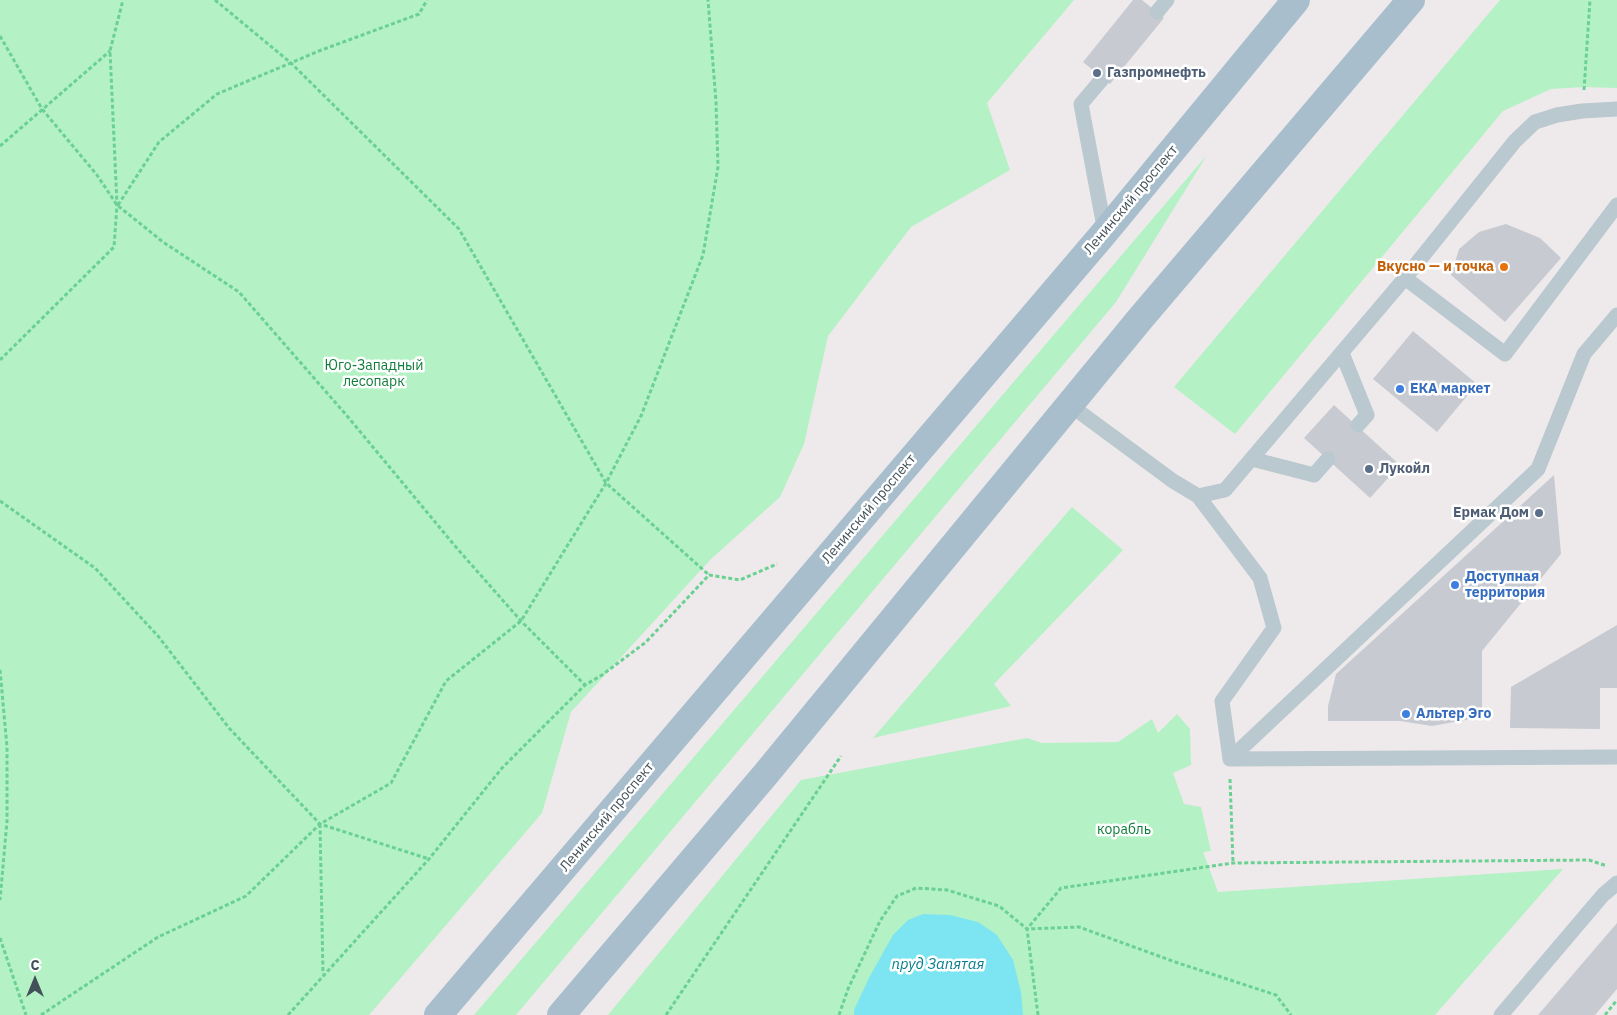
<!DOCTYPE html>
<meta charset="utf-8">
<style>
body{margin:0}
#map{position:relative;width:1617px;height:1015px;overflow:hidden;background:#eeeaeb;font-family:"IBM Plex Sans",sans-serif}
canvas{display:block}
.north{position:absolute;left:10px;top:955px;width:50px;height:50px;-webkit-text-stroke:4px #fff;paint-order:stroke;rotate:0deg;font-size:14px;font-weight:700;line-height:20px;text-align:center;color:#425159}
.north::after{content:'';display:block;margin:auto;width:18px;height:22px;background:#425159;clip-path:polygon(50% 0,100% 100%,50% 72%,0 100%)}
</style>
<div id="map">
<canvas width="1617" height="1015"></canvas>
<div class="north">С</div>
</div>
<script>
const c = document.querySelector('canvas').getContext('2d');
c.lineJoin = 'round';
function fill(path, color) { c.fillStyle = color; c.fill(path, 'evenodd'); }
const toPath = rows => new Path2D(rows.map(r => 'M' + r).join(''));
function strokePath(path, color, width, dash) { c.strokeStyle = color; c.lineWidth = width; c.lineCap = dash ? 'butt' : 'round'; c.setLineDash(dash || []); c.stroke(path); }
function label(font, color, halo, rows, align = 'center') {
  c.font = font + ' "IBM Plex Sans",sans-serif'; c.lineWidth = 5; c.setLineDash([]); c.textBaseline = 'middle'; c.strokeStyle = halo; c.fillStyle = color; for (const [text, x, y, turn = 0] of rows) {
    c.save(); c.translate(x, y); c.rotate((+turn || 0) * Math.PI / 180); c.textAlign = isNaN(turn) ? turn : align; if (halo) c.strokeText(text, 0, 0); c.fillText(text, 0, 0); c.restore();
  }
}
const green = toPath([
 [0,0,1074,0,987,103,1010,170,911,227,828,336,804,444,780,497,710,560,571,712,542,813,369,1015,0,1015],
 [1500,0,1617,0,1617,88,1584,87,1551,89,1503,111,1235,434,1174,387],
 [1207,155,1116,302,516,1015,474,1015],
 [1072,507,1123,550,994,684,1011,706,873,738],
 [1177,714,1190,729,1191,765,1173,773,1184,804,1201,807,1211,851,1203,852,1218,892,1563,869,1435,1015,608,1015,801,780,1027,738,1042,743,1118,742,1152,719,1158,733]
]);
const water = toPath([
 [923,914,950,915,978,922,997,935,1013,960,1021,992,1023,1015,854,1015,854,1010,870,976,893,935,908,920]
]);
const building = toPath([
 [1133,0,1142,0,1164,18,1110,84,1083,62],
 [1506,224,1540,238,1561,258,1505,322,1451,275,1459,249,1479,232],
 [1413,331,1477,384,1437,432,1373,379],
 [1334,405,1400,465,1370,498,1304,438],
 [1554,475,1561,554,1482,651,1482,717,1432,726,1400,721,1328,721,1328,706,1336,674],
 [1617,625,1617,688,1600,688,1600,729,1510,728,1511,687],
 [1617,923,1617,989,1595,1015,1538,1015]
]);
const path = toPath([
 [215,0,291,63,459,229,606,483,709,575],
 [0,36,42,109,97,175,117,205,163,242,239,292,348,417,455,546,521,621,585,685],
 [1584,90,1590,0],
 [0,146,110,51],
 [118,205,159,142,217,94,319,51,419,14,427,0],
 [0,360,114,247,117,205,110,51,123,0],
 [0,501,95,568,158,636,229,728,320,824,429,859],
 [0,670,7,747,7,821,0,900],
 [1230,779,1233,863],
 [320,824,323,974],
 [0,938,26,1015],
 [41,1015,158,937,246,896,320,824,391,783,446,681,521,621,606,483,641,416,703,255,718,167,716,102,708,0],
 [288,1015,429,859,502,768,585,685,602,675,646,642,709,575,740,580,777,564],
 [666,1015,841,756],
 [839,1015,848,989,880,921,897,896,916,888,947,890,999,906,1027,929,1079,927,1178,963,1276,995,1291,1015],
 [1038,1015,1027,929,1061,888,1233,863,1589,860,1607,866],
 [1605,1015,1617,1000]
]);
const lane = toPath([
 [1157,12,1167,0],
 [1103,78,1081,104,1105,232],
 [1405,278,1505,354,1617,205],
 [1617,315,1584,354,1538,469,1230,759,1617,757],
 [1342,353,1367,415,1358,425],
 [1070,405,1173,481,1198,496,1260,578,1274,628,1222,701,1230,759],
 [1252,459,1314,475,1328,459],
 [1198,496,1225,490,1405,278,1515,141,1535,122,1557,115,1582,111,1617,109],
 [1501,1015,1603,895,1617,883]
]);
const primary = toPath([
 [438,1015,1105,232,1296,0],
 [561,1015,765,775,1140,319,1411,0]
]);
const markers = [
 [1097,73,5,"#5c6f8a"],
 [1504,267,5,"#e8710a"],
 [1400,389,5,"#3f7fe0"],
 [1369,469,5,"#5c6f8a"],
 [1539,513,5,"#5c6f8a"],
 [1455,585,5,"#3f7fe0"],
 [1406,714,5,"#3f7fe0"]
];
const serviceNames = [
 ["Газпромнефть",1107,73],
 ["Лукойл",1379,469],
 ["Ермак Дом",1529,513,"right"]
];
const streetNames = [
 ["Ленинский проспект",1131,200,-50],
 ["Ленинский проспект",869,509,-50],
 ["Ленинский проспект",607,817,-50]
];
const foodNames = [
 ["Вкусно — и точка",1494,267]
];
const parkNames = [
 ["Юго-Западный",374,366],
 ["лесопарк",374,382],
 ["корабль",1124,830]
];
const shopNames = [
 ["ЕКА маркет",1410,389],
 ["Доступная",1465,577],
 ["территория",1465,593],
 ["Альтер Эго",1416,714]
];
const waterNames = [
 ["пруд Запятая",938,965]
];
fill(green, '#b4f1c5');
fill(water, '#7de5f1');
fill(building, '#c7cbd1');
strokePath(path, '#6ad193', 3, [4, 2.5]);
strokePath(lane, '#bac8cf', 15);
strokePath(primary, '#a8becd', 28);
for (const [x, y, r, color] of markers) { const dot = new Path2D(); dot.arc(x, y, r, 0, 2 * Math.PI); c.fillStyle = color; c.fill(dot); strokePath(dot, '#fff', 2); }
label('bold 14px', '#4e5e75', '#fff', serviceNames, 'left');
label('14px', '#425159', '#fff', streetNames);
label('bold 14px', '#c56008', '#fff', foodNames, 'right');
label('14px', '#107e3b', '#fff', parkNames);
label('bold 14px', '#366cbe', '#fff', shopNames, 'left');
label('italic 15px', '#057f8e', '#fff', waterNames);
</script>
